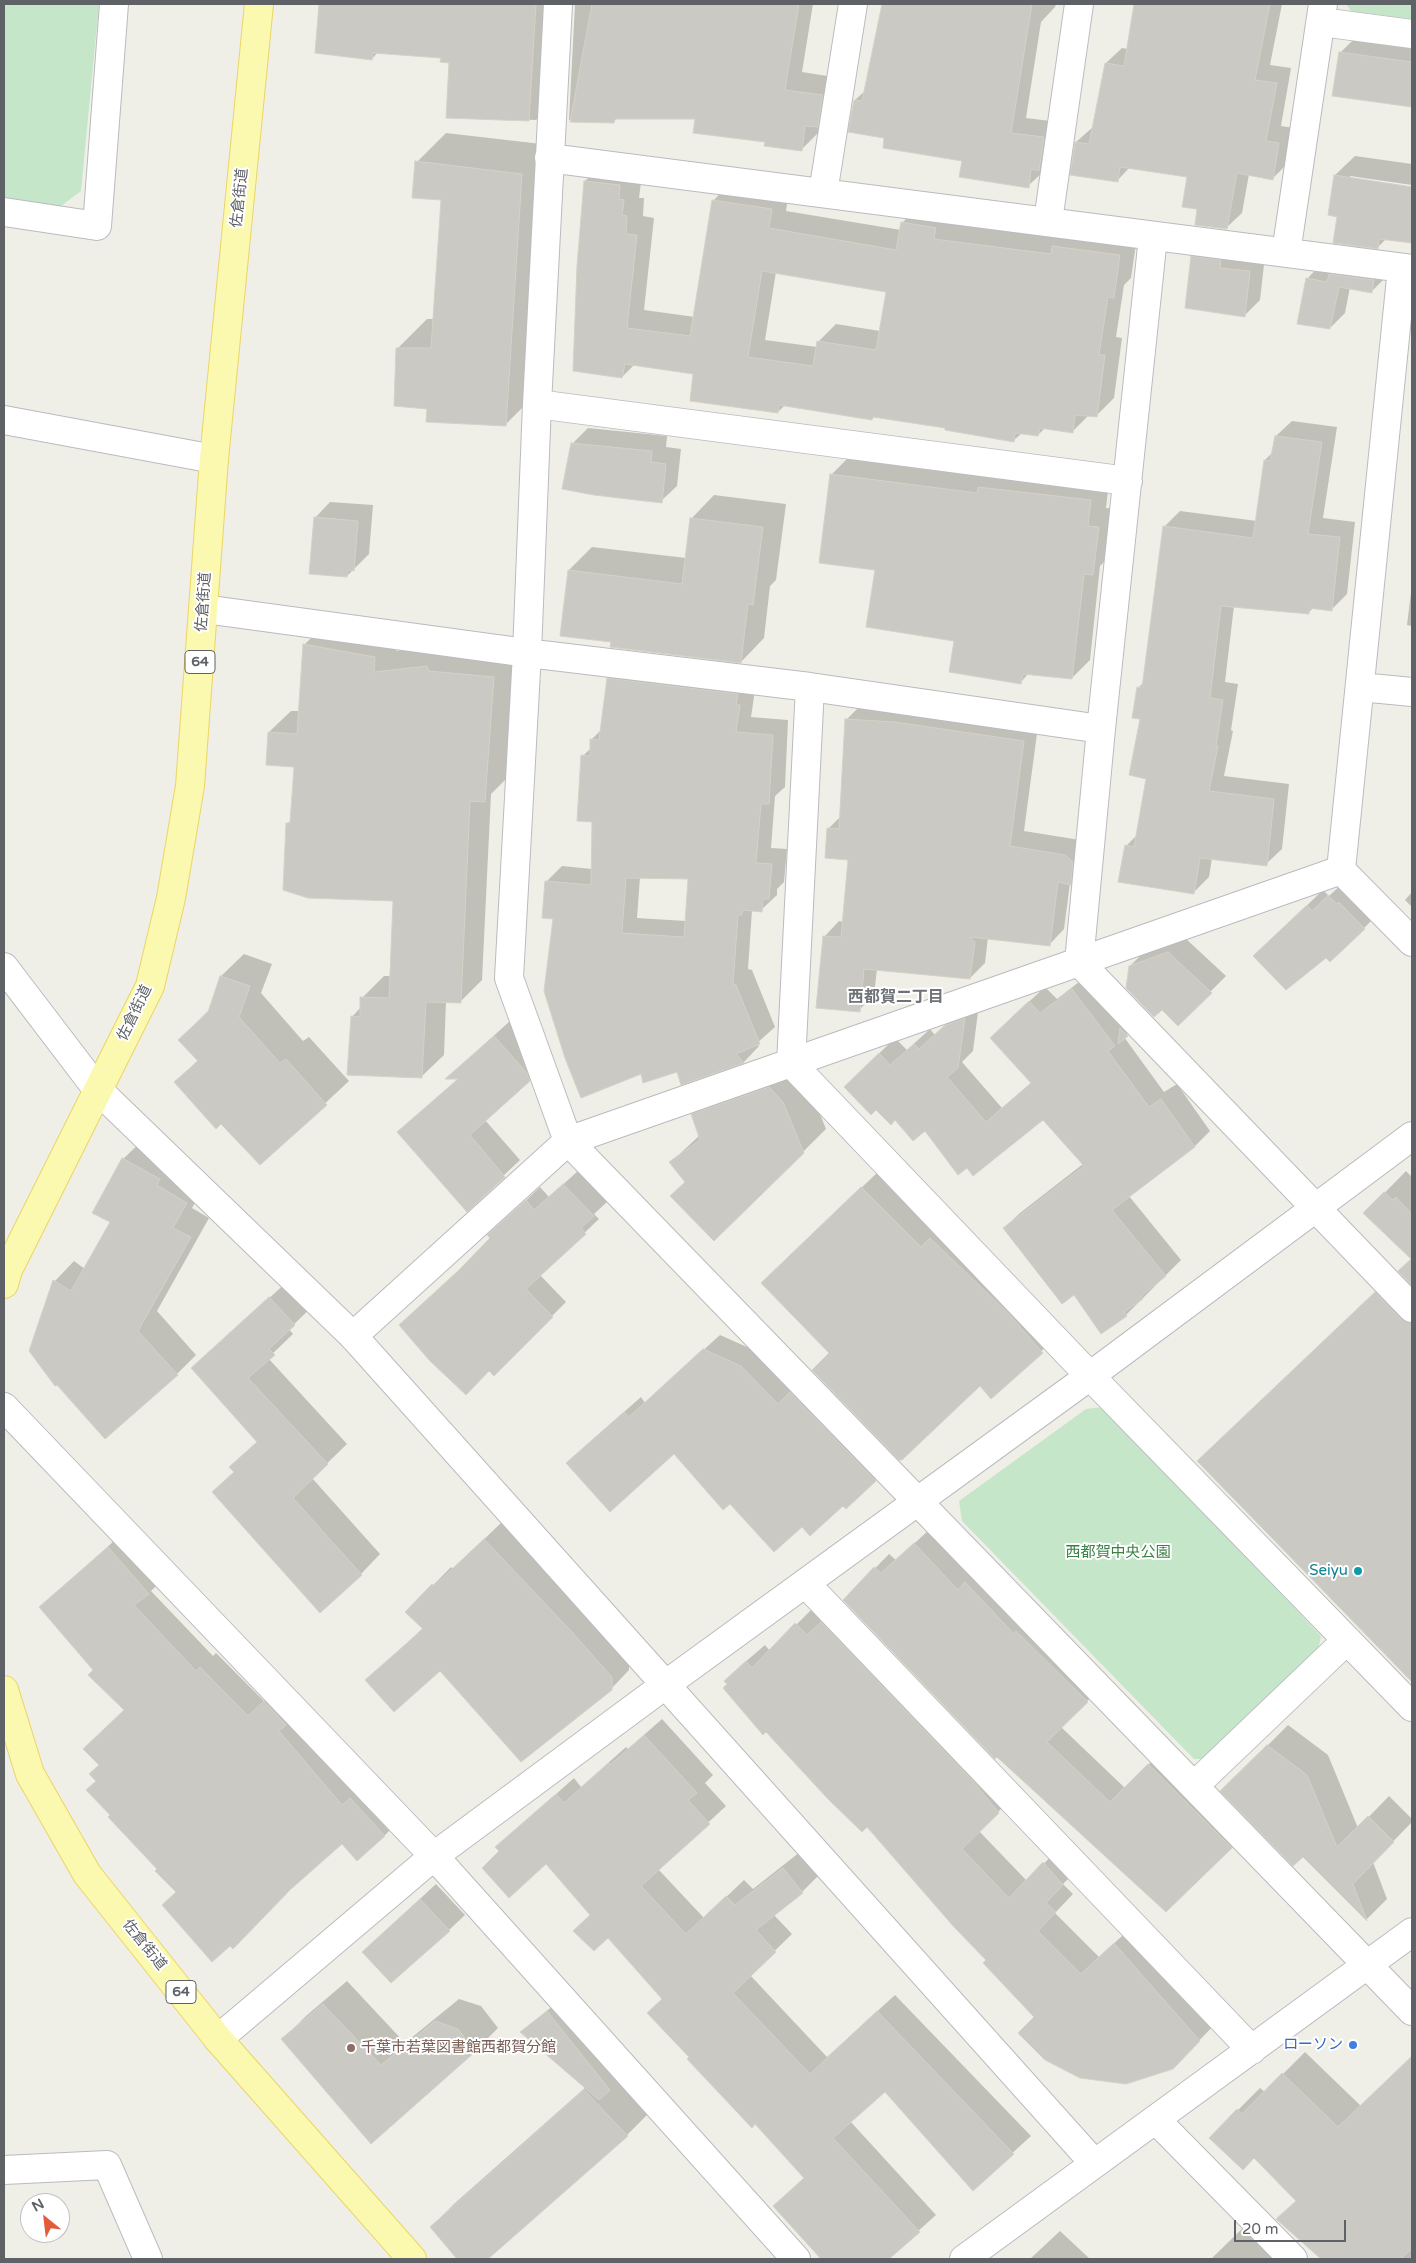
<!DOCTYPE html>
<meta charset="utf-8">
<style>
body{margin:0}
#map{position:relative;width:1416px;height:2263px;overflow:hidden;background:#f0efe7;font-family:"Varela Round",sans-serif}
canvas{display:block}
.frame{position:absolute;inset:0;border:5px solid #5e6166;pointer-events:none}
.north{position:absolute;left:20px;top:2193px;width:50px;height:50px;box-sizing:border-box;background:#fff;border:1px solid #bfc0c2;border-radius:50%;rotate:331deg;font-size:14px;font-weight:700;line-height:20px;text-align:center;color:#5e6166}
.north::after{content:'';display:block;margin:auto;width:18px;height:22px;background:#e25b3a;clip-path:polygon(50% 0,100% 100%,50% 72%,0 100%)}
.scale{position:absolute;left:1234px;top:2220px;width:112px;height:22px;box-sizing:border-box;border:2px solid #5e6166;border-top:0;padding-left:6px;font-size:15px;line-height:18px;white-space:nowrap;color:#5e6166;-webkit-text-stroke:4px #fff;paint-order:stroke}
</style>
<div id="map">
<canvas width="1416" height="2263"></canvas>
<div class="frame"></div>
<div class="north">N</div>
<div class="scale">20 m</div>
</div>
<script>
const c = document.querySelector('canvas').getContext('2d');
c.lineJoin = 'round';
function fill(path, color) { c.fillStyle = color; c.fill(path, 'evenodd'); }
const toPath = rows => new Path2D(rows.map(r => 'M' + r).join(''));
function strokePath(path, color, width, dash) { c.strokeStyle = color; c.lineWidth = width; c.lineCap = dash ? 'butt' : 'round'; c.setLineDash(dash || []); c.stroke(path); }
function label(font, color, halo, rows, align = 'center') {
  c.font = font + ' "Varela Round","Noto Sans JP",sans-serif'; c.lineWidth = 4; c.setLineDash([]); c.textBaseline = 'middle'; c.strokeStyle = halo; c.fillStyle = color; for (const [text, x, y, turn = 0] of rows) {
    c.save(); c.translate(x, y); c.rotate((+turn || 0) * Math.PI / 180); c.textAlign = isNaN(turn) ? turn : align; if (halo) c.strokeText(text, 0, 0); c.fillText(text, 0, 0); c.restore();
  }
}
const green = toPath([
 [4,4,99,4,81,191,57,209,4,202],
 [1346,4,1412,4,1412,19,1351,11],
 [1103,1407,1321,1636,1317,1656,1209,1759,1194,1759,962,1521,959,1501,1086,1409]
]);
const shadow = toPath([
 [321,4,566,4,561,94,536,120,447,117,451,62,442,57,378,52,372,59,316,52],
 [575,4,813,4,802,72,840,78,819,132,801,150,766,141,696,118,618,118,614,121,569,120],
 [883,4,1056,4,1055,7,1041,22,1026,118,1059,122,1044,171,1028,186,963,160,886,137,855,100,866,90],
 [1135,4,1282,4,1270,65,1291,68,1281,126,1294,128,1288,163,1273,178,1249,174,1242,213,1226,228,1198,208,1188,176,1130,167,1117,181,1076,142,1093,127,1106,63,1122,48,1128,49],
 [1359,34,1412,41,1412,106,1334,95,1340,53],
 [446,133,550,145,534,396,505,425,428,408,398,348,427,319,434,319,442,199,417,162],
 [1355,156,1412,164,1412,185,1350,176,1350,178,1412,187,1412,242,1386,239,1377,248,1339,216,1335,175],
 [603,164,641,182,639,198,644,198,643,216,654,218,644,310,695,317,714,200,731,182,789,191,786,211,901,230,902,223,920,205,1137,237,1131,278,1124,285,1116,337,1122,338,1114,398,1096,416,1089,415,1072,432,1045,428,1038,435,1022,433,1013,441,947,427,875,416,872,419,785,405,778,412,695,373,635,364,622,377,585,181],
 [776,272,888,291,880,331,836,324,818,342,817,347,765,340],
 [1208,241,1265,256,1260,300,1245,315,1193,257],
 [1322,263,1387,276,1372,291,1350,287,1345,313,1330,328,1307,279],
 [1292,421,1337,427,1323,518,1355,522,1347,594,1332,609,1314,607,1308,613,1234,606,1225,682,1238,684,1231,730,1233,731,1224,776,1289,784,1282,849,1266,864,1212,858,1209,877,1193,893,1126,846,1137,835,1147,778,1138,688,1145,681,1164,527,1180,511,1257,521,1265,460,1273,452,1276,436],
 [588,428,667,436,666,447,681,449,677,486,661,501,572,444],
 [850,456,1109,482,1106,508,1117,509,1111,555,1100,566,1090,660,1072,678,1029,673,1020,683,956,640,877,569,831,475],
 [714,495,786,504,776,580,770,586,764,638,741,662,612,641,569,570,592,547,686,558,691,519],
 [330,502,373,505,369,554,347,576,315,518],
 [1412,584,1412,626,1407,625],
 [326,623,397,636,396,651,449,644,515,656,506,779,491,794,482,980,460,1002,446,1001,444,1055,422,1076,352,1017,361,1007,362,998,384,976,391,976,394,900,287,824,292,819,296,766,269,732,291,711,300,711,304,645],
 [623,663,755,690,751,717,788,720,785,787,775,796,771,848,787,849,784,882,777,889,777,895,761,910,752,910,748,969,752,970,775,1027,756,1044,759,1046,744,1062,682,1083,678,1071,641,1072,554,918,546,882,562,866,592,869,594,821,583,756,591,748,591,740,602,729,608,679],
 [640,877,690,878,686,921,637,918],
 [861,705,1038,726,1024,831,1080,840,1085,868,1070,883,1064,929,1049,945,988,937,985,963,970,978,877,969,874,995,859,1010,824,937,839,921,844,922,850,859,828,829,841,816,846,720],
 [1345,881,1379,913,1364,928,1326,957,1271,940,1323,890,1329,896],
 [1412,892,1412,907,1405,900],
 [1184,937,1226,976,1178,1024,1130,966,1146,950],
 [244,954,272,964,261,993,303,1041,309,1037,349,1081,260,1164,222,1122,176,1082,198,1060,179,1040,210,1009,221,976],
 [1088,975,1143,1019,1124,1037,1164,1092,1177,1084,1210,1131,1195,1146,1129,1196,1181,1260,1126,1315,1074,1293,1004,1228,1020,1213,1083,1164,1043,1118,925,1129,861,1071,895,1038,907,1050,930,1029,935,1035,961,1011,979,1004,973,1051,962,1062,1002,1108,1032,1082,1007,1022,1045,987,1057,999],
 [510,1021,545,1065,485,1120,520,1160,467,1210,399,1132,459,1078,448,1077],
 [792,1065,806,1080,826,1129,714,1240,687,1182,671,1162,700,1135,693,1115,715,1092],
 [143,1140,206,1183,192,1208,209,1218,157,1311,196,1355,177,1374,31,1351,55,1281,74,1261,85,1269,112,1222,123,1159],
 [881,1169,1061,1333,991,1397,980,1384,782,1264],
 [578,1171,607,1202,594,1214,599,1219,540,1275,566,1302,494,1374,489,1370,400,1325,471,1260,491,1238,503,1222,540,1187,549,1197],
 [1406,1171,1412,1177,1412,1284,1400,1271,1412,1258,1365,1213],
 [1397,1272,1412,1288,1412,1681,1198,1461],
 [290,1279,314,1305,289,1329,293,1334,268,1358,347,1444,312,1478,380,1554,361,1574,214,1492,235,1471,231,1467,258,1441,193,1368],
 [720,1335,756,1351,891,1465,846,1507,843,1504,802,1525,730,1502,674,1452,583,1448,641,1397,645,1403],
 [502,1522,629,1659,629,1670,611,1689,440,1669,367,1680,423,1628,407,1612,451,1567,453,1569],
 [929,1530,1101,1687,1061,1727,1125,1788,1163,1750,1246,1833,1166,1910,844,1600,889,1554,896,1560],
 [124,1532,164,1578,151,1591,213,1656,216,1653,264,1701,281,1687,400,1820,384,1836,342,1843,177,1892,112,1815,97,1780,100,1764,126,1710,95,1670,40,1607],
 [814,1607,1016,1794,979,1831,1027,1881,1061,1846,1080,1867,1063,1884,1073,1894,1055,1913,1099,1957,1132,1927,1217,2022,1191,2049,1036,2016,744,1663,765,1645,770,1651],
 [662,1719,713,1775,705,1783,726,1806,658,1869,704,1918,744,1880,753,1889,800,1852,819,1875,802,1892,774,1915,792,1934,750,1975,827,2057,895,1995,1031,2136,973,2189,885,2090,850,2121,936,2215,887,2259,822,2259,775,2206,805,2177,756,2122,663,1998,546,1863,500,1851,497,1847,574,1778,581,1787,626,1747,628,1749],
 [1288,1725,1328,1755,1358,1828,1389,1796,1412,1819,1412,1822,1373,1862,1387,1899,1367,1919,1303,1855,1222,1791],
 [436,1884,465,1915,449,1930,380,1936],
 [347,1981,405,2043,459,1999,481,2006,498,2028,475,2051,371,2142,283,2039,306,2016],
 [555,2004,607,2069,608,2068,650,2112,627,2135,486,2259,458,2259,431,2227,454,2204,586,2087,522,2032],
 [1305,2052,1361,2106,1412,2057,1412,2259,1329,2259,1308,2239,1297,2200,1238,2110,1260,2088,1265,2092],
 [1250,2221,1286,2259,1211,2259],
 [1060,2231,1090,2259,1030,2259]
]);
const building = toPath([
 [319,4,536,4,529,121,446,118,449,63,440,62,441,58,373,53,372,60,315,53,319,4],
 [592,4,799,4,785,90,823,95,818,127,805,126,802,151,764,146,765,142,693,133,695,119,615,119,614,123,570,122,592,4],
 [882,4,1032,4,1011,133,1044,137,1039,171,1031,169,1029,188,959,177,962,161,883,148,884,138,848,132,854,100,862,101,882,4],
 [1134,4,1270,4,1255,80,1277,83,1266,141,1279,143,1273,180,1237,173,1227,229,1195,225,1197,209,1182,207,1187,177,1120,167,1118,182,1070,175,1075,142,1089,144,1105,63,1124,66,1134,4],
 [1339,52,1412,62,1412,107,1332,96,1339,52],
 [415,161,522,174,506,426,426,422,427,409,394,406,396,348,431,348,441,200,412,198,415,161],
 [1334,175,1412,187,1412,243,1379,239,1378,249,1333,243,1337,217,1328,215,1334,175],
 [584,181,620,185,619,199,624,200,622,215,627,216,626,234,637,235,627,328,690,336,712,200,772,209,769,228,896,250,901,222,936,228,934,239,1051,254,1052,246,1120,255,1114,298,1108,297,1099,355,1105,355,1097,417,1075,415,1073,433,1040,428,1038,436,1015,433,1014,442,945,430,945,428,873,417,872,420,779,405,778,413,690,401,693,374,625,364,622,378,573,371,577,266,584,181],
 [762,271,886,292,876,350,817,341,813,366,748,357,762,271],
 [1191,256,1221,260,1220,268,1250,271,1245,317,1185,308,1191,256],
 [1329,274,1374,280,1372,293,1339,287,1330,329,1297,324,1306,278,1327,282,1329,274],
 [1275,436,1322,442,1308,534,1340,537,1332,611,1309,608,1309,614,1221,606,1210,698,1223,700,1216,746,1218,746,1209,791,1274,799,1267,866,1200,858,1194,894,1118,882,1125,845,1134,847,1146,779,1129,775,1140,719,1132,718,1137,687,1142,688,1163,526,1253,538,1264,460,1270,461,1275,436],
 [571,443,652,451,651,462,666,464,662,503,594,495,562,489,571,443],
 [830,474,977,493,978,487,1091,500,1088,526,1099,527,1093,575,1084,574,1072,679,1023,674,1021,684,949,672,954,641,866,627,875,570,819,563,830,474],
 [314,517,358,521,354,571,348,570,347,577,309,574,314,517],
 [690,518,763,527,753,605,748,604,741,663,610,647,611,642,560,636,568,570,682,584,690,518],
 [303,644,375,657,374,672,427,666,429,671,494,677,485,802,470,801,461,1003,426,1002,422,1078,347,1075,351,1016,360,1017,360,997,389,998,393,901,308,898,283,890,286,823,290,823,294,767,266,765,268,732,297,734,303,644],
 [607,678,738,694,736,705,740,705,736,732,773,735,769,804,761,804,756,863,772,864,769,899,763,899,762,912,742,910,742,915,738,915,733,984,736,985,760,1044,736,1054,744,1063,681,1085,677,1072,643,1083,641,1074,581,1098,565,1058,544,991,553,919,542,918,545,881,591,885,592,822,577,821,581,755,590,756,590,739,599,740,607,678],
 [626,878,688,879,684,937,622,933,626,878],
 [845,719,895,722,1024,741,1010,846,1065,855,1073,862,1071,885,1058,882,1050,946,970,937,975,942,970,979,864,969,860,1012,816,1008,823,936,841,937,848,860,825,858,827,828,839,829,845,719],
 [1328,895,1337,904,1339,902,1365,929,1330,962,1326,958,1286,990,1253,956,1307,905,1312,911,1328,895],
 [1168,952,1212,993,1178,1026,1162,1010,1154,1017,1126,988,1129,966,1168,952],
 [220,976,250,986,239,1017,280,1063,286,1059,327,1105,260,1165,221,1124,216,1129,174,1082,198,1061,178,1040,208,1012,220,976],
 [1072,989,1115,1046,1108,1051,1149,1107,1161,1099,1195,1147,1112,1210,1166,1276,1141,1296,1143,1299,1124,1312,1127,1316,1101,1334,1074,1295,1062,1304,1003,1228,1084,1166,1043,1120,973,1176,967,1168,958,1175,925,1131,913,1141,895,1120,891,1125,876,1110,871,1115,844,1087,879,1053,890,1065,914,1044,919,1049,944,1026,965,1018,958,1068,947,1077,986,1122,1031,1083,990,1038,1029,1001,1040,1013,1072,989],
 [1120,1028,1128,1036,1118,1044,1120,1028],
 [494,1036,527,1073,530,1081,470,1135,505,1177,467,1212,397,1132,458,1079,445,1079,494,1036],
 [769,1087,783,1102,804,1153,714,1241,670,1196,685,1182,669,1162,700,1140,691,1114,769,1087],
 [122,1158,160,1179,157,1185,187,1203,173,1228,191,1237,138,1331,178,1375,105,1439,57,1385,55,1386,29,1351,53,1280,71,1291,110,1222,92,1213,122,1158],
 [563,1184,594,1216,581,1228,586,1234,526,1289,553,1317,494,1376,489,1371,466,1395,429,1360,399,1325,459,1270,490,1238,487,1235,526,1200,534,1210,563,1184],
 [861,1187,921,1247,930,1238,1008,1313,1043,1353,991,1399,980,1386,902,1460,899,1460,812,1370,829,1353,761,1283,861,1187],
 [1384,1192,1393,1200,1396,1197,1412,1214,1412,1286,1398,1271,1411,1259,1363,1213,1384,1192],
 [1375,1292,1401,1319,1412,1323,1412,1682,1197,1461,1375,1292],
 [269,1297,295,1325,269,1349,275,1355,248,1378,328,1464,293,1498,362,1575,320,1613,212,1492,234,1472,229,1467,257,1442,191,1368,269,1297],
 [703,1349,741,1366,778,1404,790,1392,876,1481,846,1509,843,1506,810,1536,802,1527,774,1552,730,1504,723,1510,674,1454,610,1512,566,1463,624,1412,629,1417,703,1349],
 [484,1539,572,1632,612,1677,612,1690,521,1762,440,1671,394,1712,365,1680,423,1629,405,1612,432,1584,434,1586,484,1539],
 [914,1543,958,1590,965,1582,1014,1634,1016,1631,1088,1702,1047,1742,1110,1802,1148,1764,1232,1848,1166,1912,997,1757,995,1759,843,1600,874,1567,881,1573,914,1543],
 [108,1547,149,1594,134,1605,196,1671,200,1667,248,1716,264,1701,286,1725,279,1731,342,1805,350,1798,385,1836,357,1861,342,1844,291,1889,233,1949,230,1946,212,1962,162,1905,176,1892,155,1871,157,1869,108,1817,110,1815,86,1790,96,1781,89,1774,99,1765,83,1749,124,1710,88,1675,93,1670,39,1607,108,1547],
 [821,1622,973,1781,999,1813,962,1849,1009,1898,1043,1862,1063,1885,1046,1903,1056,1912,1038,1931,1081,1974,1114,1943,1200,2041,1173,2069,1126,2084,1080,2078,1045,2060,1018,2033,1034,2017,983,1963,986,1960,954,1927,867,1827,862,1832,828,1799,766,1732,763,1735,723,1688,727,1684,724,1681,746,1661,752,1668,795,1623,807,1635,821,1622],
 [644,1735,697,1793,688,1800,710,1824,641,1886,686,1934,726,1896,735,1905,783,1868,803,1893,756,1930,776,1952,733,1993,810,2074,877,2011,1014,2154,973,2191,885,2092,833,2138,920,2232,889,2259,821,2259,773,2206,804,2178,755,2124,752,2128,687,2059,689,2057,647,2013,662,1999,608,1938,594,1951,573,1931,590,1915,546,1864,509,1898,482,1868,499,1851,495,1847,556,1794,564,1803,609,1763,610,1765,644,1735],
 [1267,1745,1307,1775,1337,1847,1368,1816,1394,1842,1353,1884,1367,1921,1303,1857,1293,1866,1220,1791,1267,1745],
 [420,1899,450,1931,391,1983,362,1952,420,1899],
 [323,2004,381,2065,435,2021,458,2029,475,2052,371,2144,281,2039,323,2004],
 [547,2011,610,2090,599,2100,520,2032,547,2011],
 [1412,2056,1412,2248,1401,2259,1321,2259,1276,2219,1296,2201,1254,2158,1243,2170,1209,2138,1237,2109,1242,2114,1282,2073,1338,2127,1412,2056],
 [584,2090,628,2136,488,2259,457,2259,430,2227,584,2090]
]);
const minor = toPath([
 [558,4,537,404,527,653,509,978,568,1141,1412,2011],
 [1321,22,1412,34],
 [549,158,1412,269],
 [823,193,853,4],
 [4,212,97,226,114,4],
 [1048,221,1079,4],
 [1153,237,1101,729,1079,962,1412,1308],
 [1286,253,1323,4],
 [537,404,1128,481],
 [4,420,214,459],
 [204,609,527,653,810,687,1101,729],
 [810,687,791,1063,1090,1376,1412,1707],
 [1360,687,1412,692],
 [1341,870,1412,942],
 [353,1336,568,1141,1341,870,1402,268],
 [4,1407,434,1856,796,2259],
 [805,1583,1252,2050],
 [1194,1786,1347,1640],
 [218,2039,434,1856,665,1685,1090,1376,1412,1136],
 [1156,2120,1293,2259],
 [4,2170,107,2165,148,2259],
 [964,2259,1412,1932]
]);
const tertiary = toPath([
 [4,967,97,1089,353,1336,1094,2163]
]);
const primary = toPath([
 [4,1284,8,1270,150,986,171,898,190,786,214,459,259,4],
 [4,1690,30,1774,87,1874,218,2039,412,2259]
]);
const markers = [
 [1358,1571,5,"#0f9aa8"],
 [1353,2045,5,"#3f7fe0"],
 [351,2048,5,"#8d6e63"]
];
const shields = [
 [200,662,30],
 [181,1992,30]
];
const shieldNames = [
 ["64",200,662],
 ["64",181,1992]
];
const streetNames = [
 ["佐倉街道",240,198,-84],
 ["佐倉街道",204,602,-86],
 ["佐倉街道",135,1013,-64],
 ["佐倉街道",144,1945,51]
];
const parkNames = [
 ["西都賀中央公園",1118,1553]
];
const cultureNames = [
 ["Seiyu",1348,1571]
];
const shopNames = [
 ["ローソン",1343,2045]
];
const educationNames = [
 ["千葉市若葉図書館西都賀分館",361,2048]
];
const neighbourhoodNames = [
 ["西都賀二丁目",896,998]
];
fill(green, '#c5e6c8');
fill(shadow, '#0003');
fill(building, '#cbc9c4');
strokePath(building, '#d4d1c5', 1);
strokePath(minor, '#b9bbbf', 30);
strokePath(tertiary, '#b9bbbf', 30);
strokePath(primary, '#ebd564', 30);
strokePath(minor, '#fff', 28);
strokePath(tertiary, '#fff', 28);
strokePath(primary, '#fbf8b0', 28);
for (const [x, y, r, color] of markers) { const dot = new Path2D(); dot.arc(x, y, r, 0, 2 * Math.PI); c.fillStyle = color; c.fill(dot); strokePath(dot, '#fff', 2); }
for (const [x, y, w] of shields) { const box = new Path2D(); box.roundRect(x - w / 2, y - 11.5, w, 23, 4); c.fillStyle = '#fff'; c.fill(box); strokePath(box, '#5e6166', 1); }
label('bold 14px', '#5e6166', null, shieldNames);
label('15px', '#5e6166', '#fff', streetNames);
label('15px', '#398245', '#fff', parkNames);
label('15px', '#0d838f', '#fff', cultureNames, 'right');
label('15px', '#366cbe', '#fff', shopNames, 'right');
label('15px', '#785e54', '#fff', educationNames, 'left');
label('bold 16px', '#6f7378', '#fff', neighbourhoodNames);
</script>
